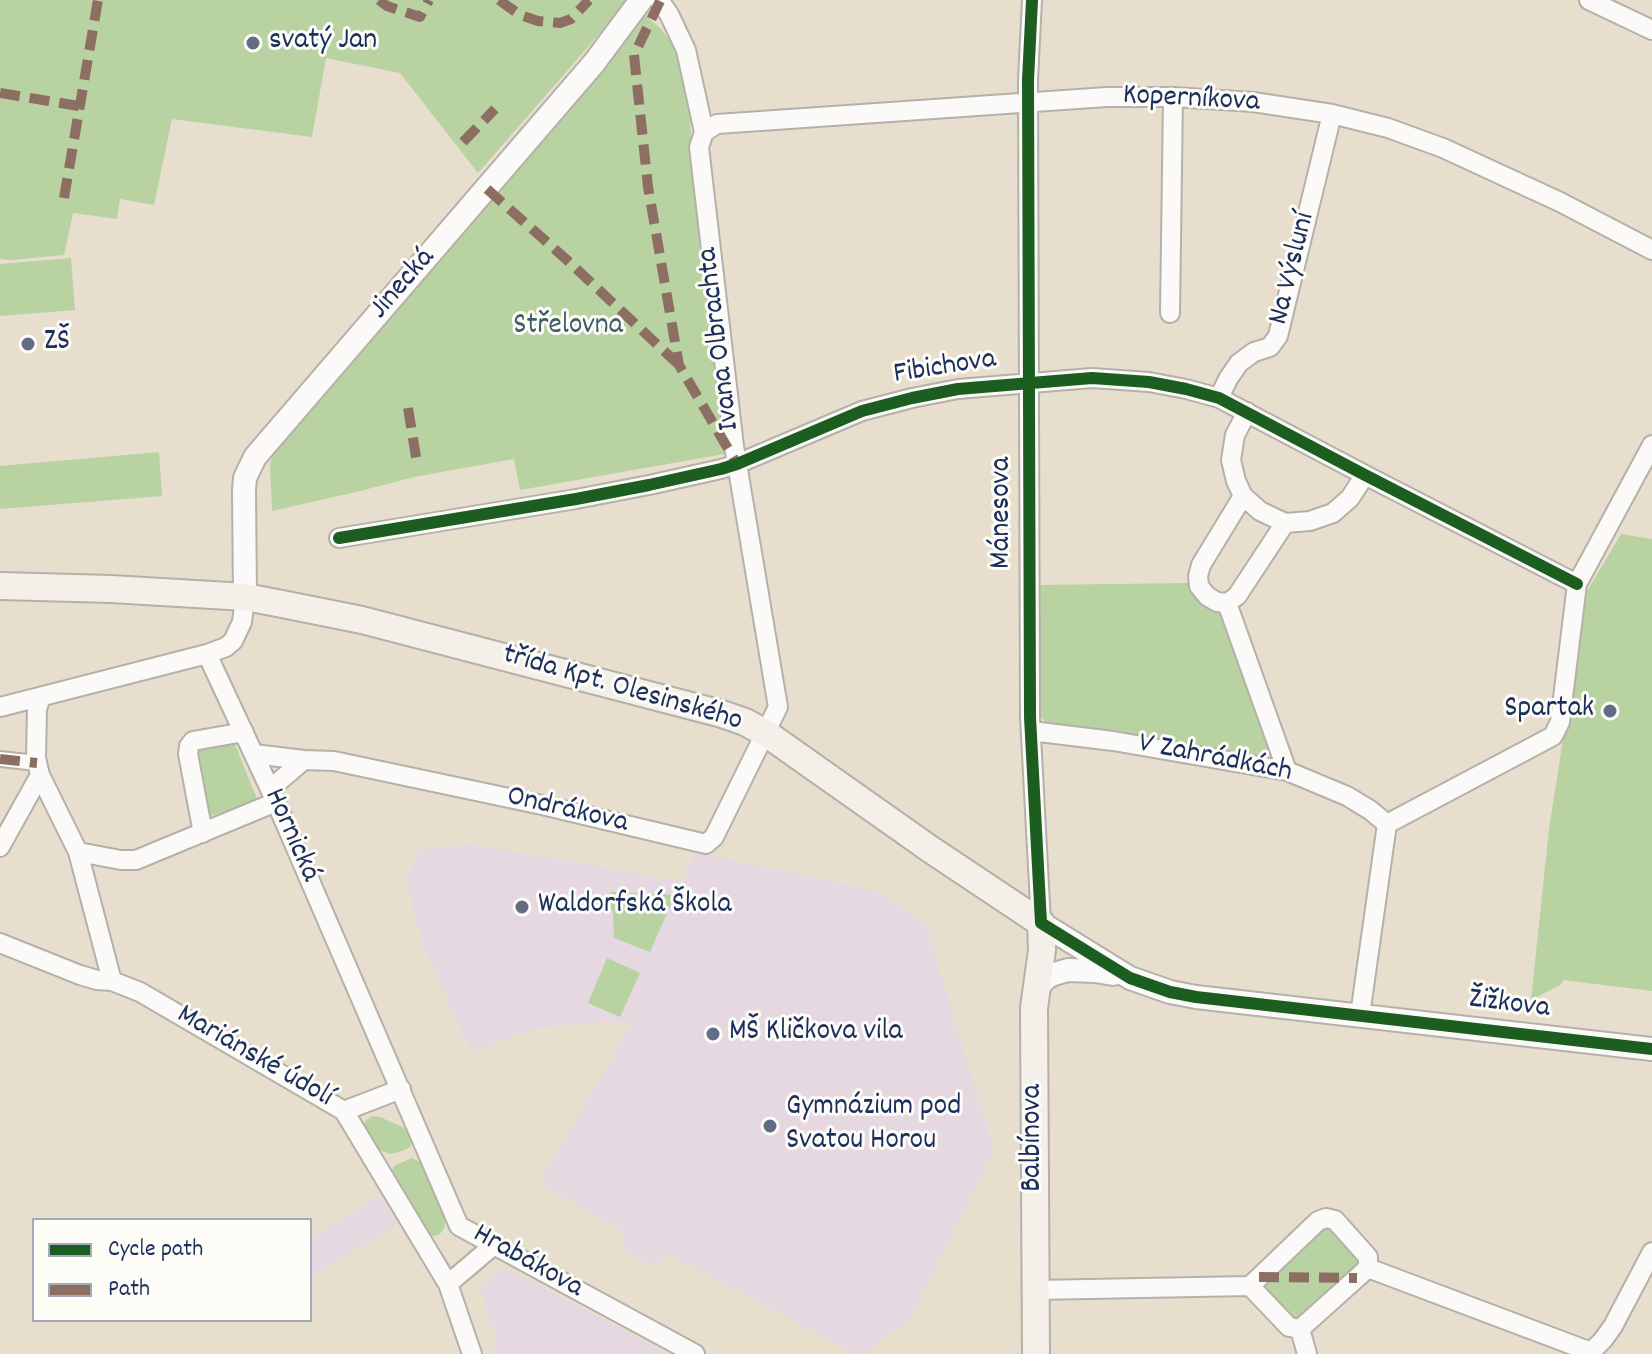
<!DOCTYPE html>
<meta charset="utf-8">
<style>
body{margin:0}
#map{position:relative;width:1652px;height:1354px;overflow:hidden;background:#e8dece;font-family:Dekko,sans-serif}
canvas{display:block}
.legend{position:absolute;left:32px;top:1218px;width:280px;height:104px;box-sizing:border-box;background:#fdfcf7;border:2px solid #a3aaba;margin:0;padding:10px 14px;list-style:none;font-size:24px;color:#1b2f5e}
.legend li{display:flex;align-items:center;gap:16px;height:40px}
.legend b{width:40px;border:2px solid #a3aaba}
</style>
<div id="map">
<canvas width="1652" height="1354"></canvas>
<ul class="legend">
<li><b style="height:10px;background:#1b5e20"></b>Cycle path</li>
<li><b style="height:10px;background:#8d6e63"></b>Path</li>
</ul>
</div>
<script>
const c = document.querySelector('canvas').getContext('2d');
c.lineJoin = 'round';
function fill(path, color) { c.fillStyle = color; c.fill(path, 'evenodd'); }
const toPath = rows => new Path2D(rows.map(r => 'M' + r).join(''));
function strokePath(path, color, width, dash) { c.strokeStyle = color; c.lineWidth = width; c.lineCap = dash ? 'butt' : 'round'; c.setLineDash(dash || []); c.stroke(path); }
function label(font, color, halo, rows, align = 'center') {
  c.font = font + ' Dekko,sans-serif'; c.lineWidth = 6; c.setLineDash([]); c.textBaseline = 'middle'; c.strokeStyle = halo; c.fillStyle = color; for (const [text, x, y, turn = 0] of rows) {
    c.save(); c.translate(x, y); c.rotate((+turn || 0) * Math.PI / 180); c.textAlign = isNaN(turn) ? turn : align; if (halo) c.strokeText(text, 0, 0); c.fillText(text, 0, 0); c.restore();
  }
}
const built = toPath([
 [473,844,682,882,696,850,719,857,871,890,890,900,926,925,994,1150,910,1319,863,1354,856,1354,665,1252,655,1268,620,1246,626,1233,539,1183,633,1022,603,1021,534,1029,471,1051,425,950,412,908,408,877,419,850],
 [380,1196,397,1224,310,1278,310,1239],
 [504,1267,557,1295,667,1354,496,1354,494,1346,497,1343,479,1287]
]);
const green = toPath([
 [0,0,625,0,608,24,478,173,400,73,326,58,312,137,172,119,154,205,120,199,117,219,73,213,64,255,12,260,0,259],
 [645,15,661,29,682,56,691,101,690,122,709,319,724,454,520,490,514,459,414,477,360,491,272,511,270,467,271,460,282,442,512,175],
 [71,258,75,310,0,316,0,264],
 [159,452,162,496,0,509,0,466],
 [1621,534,1652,539,1652,991,1563,980,1562,984,1531,1000,1549,829,1586,593],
 [1189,583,1223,616,1272,752,1268,756,1261,757,1048,725,1041,717,1037,706,1037,585],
 [234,742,258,801,207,817,194,748],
 [612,892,675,895,650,952,614,938,613,912,605,897,606,895],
 [607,958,640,973,620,1017,588,1003],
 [372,1116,380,1117,404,1128,412,1141,410,1147,405,1150,391,1154,367,1146,362,1131,366,1120],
 [412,1158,420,1162,446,1221,444,1228,440,1234,434,1236,424,1233,390,1175,394,1166],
 [1327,1224,1358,1256,1361,1264,1300,1320,1292,1319,1263,1288,1261,1281]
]);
const pedestrian = toPath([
 [0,759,37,763]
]);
const minor = toPath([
 [659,0,669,14,686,50,704,132],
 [1032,0,1028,80,1030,717,1041,923],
 [1589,0,1652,30],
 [704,132,717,124,1107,97,1173,97,1253,102,1332,114,1388,128,1443,148,1560,202,1652,250],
 [1170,313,1173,97],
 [1219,398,1228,379,1239,363,1254,352,1270,347,1278,336,1332,114],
 [1247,412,1235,435,1231,460,1236,481,1243,496,1260,511,1285,523,1310,521,1333,513,1350,498,1365,475],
 [1243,496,1201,565,1198,576,1199,586,1207,596,1217,602,1227,603,1237,596,1285,523],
 [339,538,576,499,649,485,721,469,737,464,862,411,912,398,958,389,1092,378,1149,382,1186,389,1219,398,1365,475,1577,584],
 [1227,603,1287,771],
 [207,654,276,802,459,1226,695,1354],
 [41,697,37,709,36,758,40,775,78,852,112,981],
 [0,707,207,654,226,647,233,641,242,622,245,597],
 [1031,731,1113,741,1287,771,1347,796,1370,810,1387,824],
 [254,754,304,760,334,761,542,805,706,844,714,837,778,707,734,446,699,147,704,132],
 [270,789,304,760],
 [1387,824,1553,736,1560,722,1577,584,1652,445],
 [203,833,188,754,189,746,193,741,244,732],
 [0,847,40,775],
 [78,852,121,860,136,860,276,802],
 [0,943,80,975,97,980,112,981,140,992,344,1111,448,1284,472,1354],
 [1360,1015,1387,824],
 [344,1111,401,1089],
 [1326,1218,1335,1220,1368,1257,1368,1268,1300,1329,1289,1327,1250,1286,1318,1221,1326,1218],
 [1368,1268,1591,1352],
 [448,1284,494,1245],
 [1035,1290,1250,1286],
 [1300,1329,1307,1354],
 [1589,1354,1603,1340,1613,1326,1652,1252]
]);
const tertiary = toPath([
 [245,597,244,490,245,478,255,457,594,63,641,0],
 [1041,923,1130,978,1170,992,1196,997,1652,1049],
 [1036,989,1046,978,1054,974,1068,970,1095,971,1113,974]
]);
const secondary = toPath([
 [0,586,111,589,212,595,245,597,277,603,362,620,722,714,745,722,767,734,930,849,1041,923,1042,950,1034,1008,1036,1354]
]);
const quiet = toPath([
 [379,0,387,6,420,17,429,0],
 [499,0,520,15,538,21,560,23,571,19,589,0],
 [660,1,634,55,648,187,679,365,737,464],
 [0,93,79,106],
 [463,142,495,109],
 [487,189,567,260,679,365],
 [64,198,98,0],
 [408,408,417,463],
 [0,759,37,763],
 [1259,1277,1357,1278]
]);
const cycleway = toPath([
 [1032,0,1028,80,1030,717,1041,923,1130,978,1170,992,1196,997,1652,1049],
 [339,538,576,499,649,485,721,469,737,464,862,411,912,398,958,389,1092,378,1149,382,1186,389,1219,398,1365,475,1577,584]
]);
const markers = [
 [253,43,8,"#636c85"],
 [28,344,8,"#636c85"],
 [1610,711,8,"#636c85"],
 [522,907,8,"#636c85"],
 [713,1034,8,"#636c85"],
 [770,1126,8,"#636c85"]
];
const poiNames = [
 ["svatý Jan",269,43],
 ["ZŠ",44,344],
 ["Spartak",1594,711,"right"],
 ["Waldorfská Škola",538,907],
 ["MŠ Kličkova vila",729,1034],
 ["Gymnázium pod",786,1109],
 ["Svatou Horou",786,1143]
];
const streetNames = [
 ["Koperníkova",1191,101,3],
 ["Na Výsluní",1294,269,-76],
 ["Jinecká",404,285,-49],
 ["Ivana Olbrachta",721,339,-97],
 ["Fibichova",945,369,-9],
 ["Mánesova",1004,513,-90],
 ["třída Kpt. Olesinského",622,690,16],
 ["V Zahrádkách",1215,760,11],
 ["Ondrákova",567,812,13],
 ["Hornická",290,836,66],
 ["Žižkova",1509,1006,7],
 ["Mariánské údolí",254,1058,30],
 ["Balbínova",1035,1138,-90],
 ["Hrabákova",527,1263,29]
];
const parkNames = [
 ["Střelovna",568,328]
];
fill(built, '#e6d8e1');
fill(green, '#b8d2a1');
strokePath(pedestrian, '#b4b0aa', 18);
strokePath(minor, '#b4b0aa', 22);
strokePath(tertiary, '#b4b0aa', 26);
strokePath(secondary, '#b4b0aa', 30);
strokePath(pedestrian, '#fcfaf8', 14);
strokePath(minor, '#fcfaf8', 18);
strokePath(tertiary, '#fcfaf8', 22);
strokePath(secondary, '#f4f0e9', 26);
strokePath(quiet, '#8d6e63', 10, [20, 10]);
strokePath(cycleway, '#1b5e20', 12);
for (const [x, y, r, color] of markers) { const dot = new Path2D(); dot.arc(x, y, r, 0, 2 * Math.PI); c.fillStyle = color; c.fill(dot); strokePath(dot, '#fdfcf7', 3); }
label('30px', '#1b2f5e', '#fdfcf7', poiNames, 'left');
label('30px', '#1b2f5e', '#fdfcf7', streetNames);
label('30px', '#3e5d67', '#fdfcf7', parkNames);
</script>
